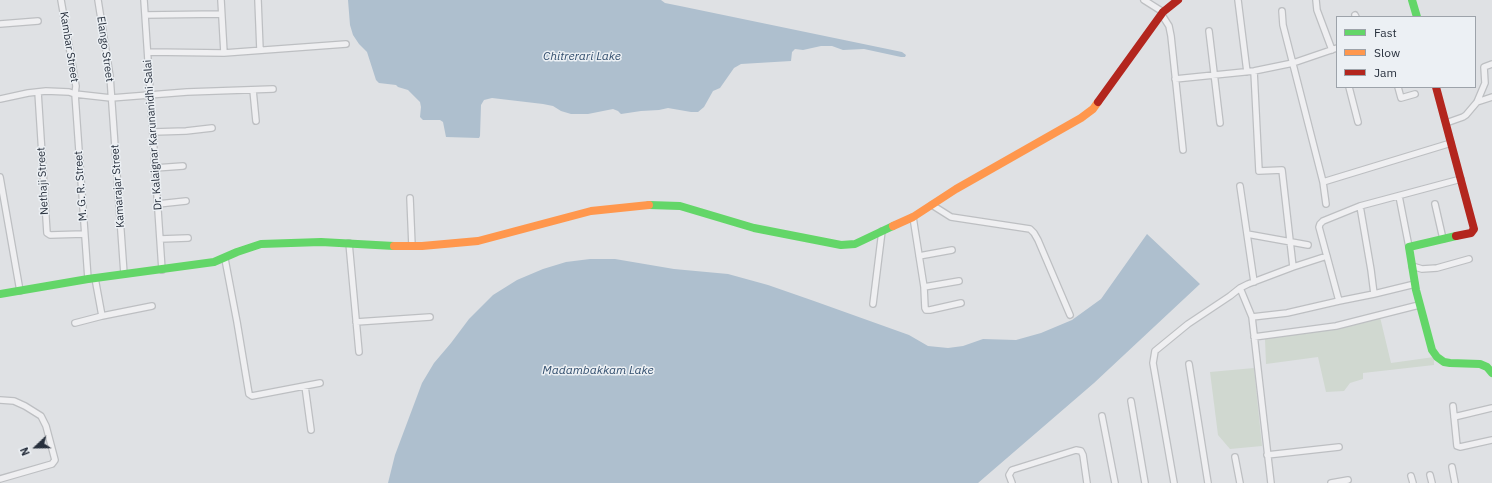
<!DOCTYPE html>
<style>
body{margin:0}
#map{position:relative;width:1492px;height:483px;overflow:hidden;background:#dfe1e4;font-family:"IBM Plex Sans",sans-serif}
canvas{display:block}
.legend{position:absolute;left:1336px;top:16px;width:140px;height:72px;box-sizing:border-box;background:#ecf0f4;border:1px solid #9da3aa;margin:0;padding:5px 7px;list-style:none;font-size:12px;color:#272f3c}
.legend li{display:flex;align-items:center;gap:8px;height:20px}
.legend b{width:20px;border:1px solid #9da3aa}
.north{position:absolute;left:16px;top:427px;width:40px;height:40px;-webkit-text-stroke:3px #ecf0f4;paint-order:stroke;rotate:248deg;font-size:11px;font-weight:700;line-height:16px;text-align:center;color:#272f3c}
.north::after{content:'';display:block;margin:auto;width:14px;height:18px;background:#272f3c;clip-path:polygon(50% 0,100% 100%,50% 72%,0 100%)}
</style>
<div id="map">
<canvas width="1492" height="483"></canvas>
<ul class="legend">
<li><b style="height:5px;background:#63d668"></b>Fast</li>
<li><b style="height:5px;background:#ff974d"></b>Slow</li>
<li><b style="height:5px;background:#b3261e"></b>Jam</li>
</ul>
<div class="north">N</div>
</div>
<script>
const c = document.querySelector('canvas').getContext('2d');
c.lineJoin = 'round';
function fill(path, color) { c.fillStyle = color; c.fill(path, 'evenodd'); }
const toPath = rows => new Path2D(rows.map(r => 'M' + r).join(''));
function strokePath(path, color, width, dash) { c.strokeStyle = color; c.lineWidth = width; c.lineCap = dash ? 'butt' : 'round'; c.setLineDash(dash || []); c.stroke(path); }
function label(font, color, halo, rows, align = 'center') {
  c.font = font + ' "IBM Plex Sans",sans-serif'; c.lineWidth = 3; c.setLineDash([]); c.textBaseline = 'middle'; c.strokeStyle = halo; c.fillStyle = color; for (const [text, x, y, turn = 0] of rows) {
    c.save(); c.translate(x, y); c.rotate((+turn || 0) * Math.PI / 180); c.textAlign = isNaN(turn) ? turn : align; if (halo) c.strokeText(text, 0, 0); c.fillText(text, 0, 0); c.restore();
  }
}
const green = toPath([
 [1380,317,1391,363,1434,357,1434,365,1363,373,1363,379,1350,383,1344,391,1326,392,1318,357,1266,364,1265,339],
 [1254,368,1262,446,1230,449,1218,435,1210,372]
]);
const water = toPath([
 [348,0,661,0,665,3,680,6,902,52,906,55,905,57,901,57,864,49,843,50,832,46,821,46,803,50,795,49,792,52,791,61,741,64,734,68,720,88,713,91,704,107,698,112,691,112,668,108,659,110,641,111,621,114,618,111,613,109,588,114,571,114,561,111,553,106,543,104,492,98,484,100,481,105,480,136,479,138,446,137,443,122,440,120,423,120,420,117,421,107,420,102,408,90,398,87,396,85,379,83,376,80,367,52,359,44,353,35,350,25],
 [1147,234,1200,284,1094,383,978,483,388,483,395,455,422,383,434,363,451,343,469,319,493,295,517,280,543,269,566,262,590,259,615,259,674,269,728,274,768,285,814,301,909,335,928,346,948,348,963,346,983,339,1016,340,1041,333,1072,320,1101,299]
]);
const street = toPath([
 [61,0,76,86,75,94,88,279],
 [98,0,110,76,124,274],
 [144,0,162,270],
 [221,0,224,53,346,44],
 [258,0,260,50],
 [1144,0,1163,12],
 [1238,0,1247,72],
 [1316,0,1317,10,1332,50],
 [1282,11,1283,25,1323,182,1326,204],
 [145,15,221,14],
 [1162,15,1169,26,1171,36,1183,150],
 [1355,15,1356,17],
 [0,24,38,21],
 [1209,31,1220,123],
 [148,52,224,53],
 [1175,79,1254,71,1293,63,1337,48],
 [1349,87,1358,122],
 [1398,87,1401,98,1415,94],
 [253,90,256,121],
 [38,92,47,233,50,235,84,234],
 [0,99,28,93,46,91,69,92,75,94,111,98,187,92,273,89],
 [1477,102,1492,97],
 [1446,123,1463,117,1466,115,1477,102,1485,83,1484,67,1492,64],
 [153,132,186,131,212,128],
 [155,168,183,166],
 [0,177,20,291],
 [1323,182,1451,143],
 [1240,186,1254,282],
 [1399,196,1409,247],
 [410,198,412,246],
 [158,204,186,201],
 [1435,204,1443,239],
 [932,205,951,217,1030,229,1034,233,1038,240,1070,315],
 [913,217,924,287,925,308,926,310,930,310,961,303],
 [1247,234,1308,245],
 [160,239,188,238],
 [349,243,359,352],
 [919,256,952,250],
 [225,259,237,322,249,394,252,396,320,383],
 [1412,266,1422,269,1437,268,1469,259],
 [1293,267,1327,256],
 [95,278,102,316,152,306],
 [924,287,959,281],
 [1240,288,1248,284,1293,267,1282,170,1259,171,1254,71],
 [1374,294,1415,284],
 [1339,301,1374,294,1371,270,1360,206],
 [873,304,882,231],
 [1252,317,1271,483],
 [356,322,430,317],
 [75,323,102,316],
 [1254,337,1336,326,1419,305],
 [1189,364,1208,483],
 [305,386,311,430],
 [0,400,14,401,25,406,41,416,46,426,55,460,52,464,0,479],
 [1131,401,1145,483],
 [1453,406,1457,446,1460,447,1492,440],
 [1102,416,1115,483],
 [1454,417,1492,408],
 [1267,455,1339,447],
 [1235,457,1240,483],
 [1452,467,1455,483],
 [1430,475,1432,483],
 [1411,476,1413,483],
 [1012,483,1009,475,1012,470,1076,450,1081,451,1083,455,1087,483],
 [1174,483,1153,363,1155,351,1188,324,1230,296,1240,288,1252,317,1287,313,1339,301,1319,227,1320,224,1323,221,1360,206,1461,179],
 [1331,483,1348,480]
]);
const fast = toPath([
 [1412,0,1417,17],
 [649,205,680,206,754,228,841,245,855,244,893,226],
 [1456,236,1409,247,1416,290,1432,350,1437,357,1444,362,1450,363,1480,364,1487,367,1492,373],
 [0,294,88,279,214,262,237,252,261,244,321,242,394,246]
]);
const slow = toPath([
 [893,226,913,217,956,189,1081,118,1093,109,1098,102],
 [394,246,422,246,478,241,591,211,649,205]
]);
const jam = toPath([
 [1436,87,1474,229,1471,233,1456,236],
 [1098,102,1163,12,1178,0]
]);
const streetNames = [
 ["Kambar Street",69,47,81],
 ["Elango Street",105,49,82],
 ["Dr. Kalaignar Karunanidhi Salai",153,135,-94],
 ["Nethaji Street",43,181,-93],
 ["M. G. R. Street",81,186,-94],
 ["Kamarajar Street",118,186,-94]
];
const waterNames = [
 ["Chitrerari Lake",582,57],
 ["Madambakkam Lake",598,371]
];
fill(green, '#d0d8d0');
fill(water, '#aebfce');
strokePath(street, '#bdbfc2', 8);
strokePath(street, '#efeff1', 5.5);
strokePath(fast, '#63d668', 8);
strokePath(slow, '#ff974d', 8);
strokePath(jam, '#b3261e', 8);
label('11px', '#272f3c', '#ecf0f4', streetNames);
label('italic 12px', '#334f6e', '#ecf0f4', waterNames);
</script>
